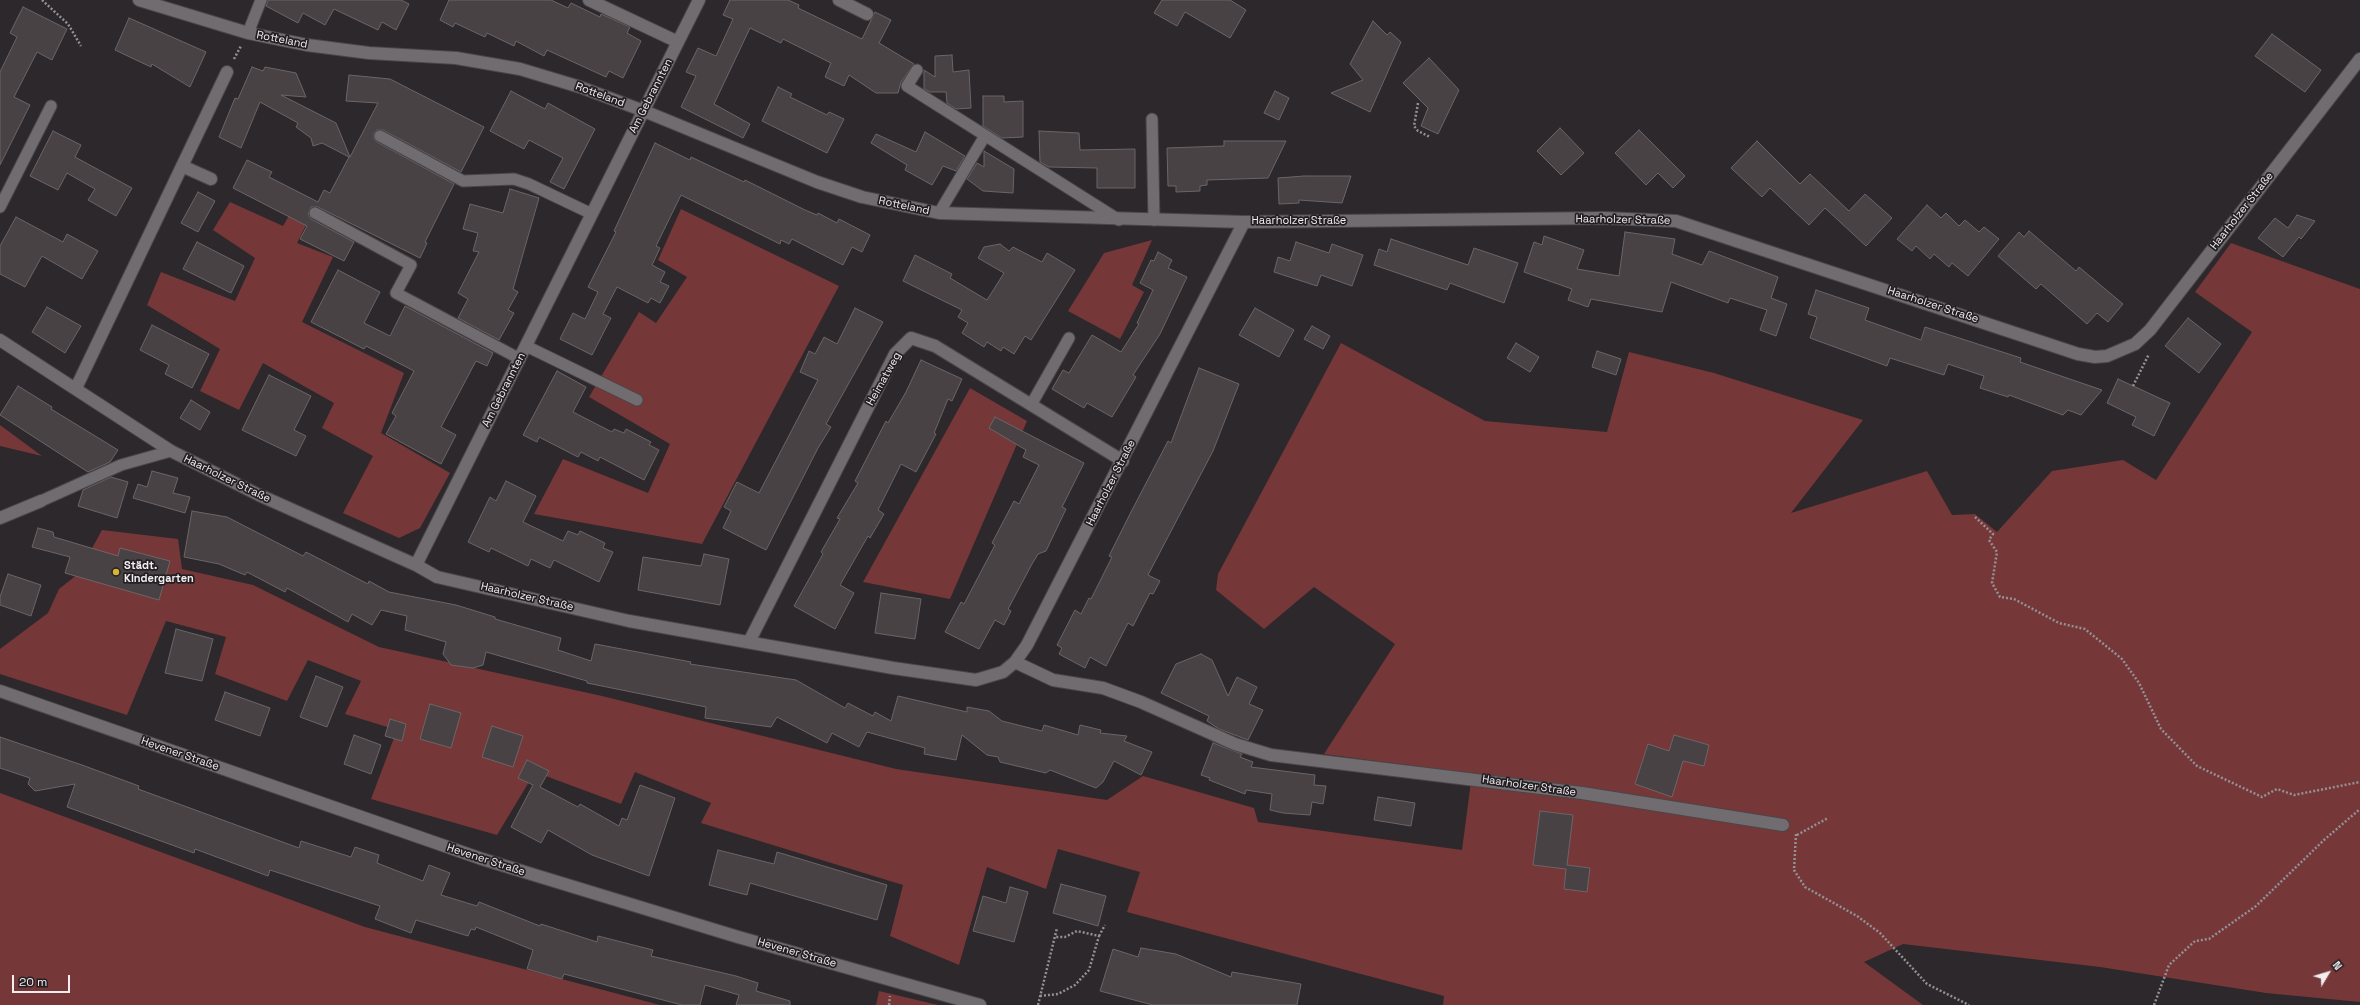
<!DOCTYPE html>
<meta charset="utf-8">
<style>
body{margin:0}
#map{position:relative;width:2360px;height:1005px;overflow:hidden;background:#2c282c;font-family:"Space Grotesk",sans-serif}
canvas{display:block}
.north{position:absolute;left:2308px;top:953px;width:40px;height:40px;-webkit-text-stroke:3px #231e22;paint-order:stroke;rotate:52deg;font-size:11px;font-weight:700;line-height:16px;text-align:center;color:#f1eef0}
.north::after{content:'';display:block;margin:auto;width:14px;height:18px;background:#f1eef0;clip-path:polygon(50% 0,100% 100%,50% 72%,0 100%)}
.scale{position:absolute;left:12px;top:975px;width:58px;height:18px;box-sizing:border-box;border:2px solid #f1eef0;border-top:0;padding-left:5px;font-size:12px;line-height:14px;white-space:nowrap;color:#f1eef0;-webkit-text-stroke:3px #231e22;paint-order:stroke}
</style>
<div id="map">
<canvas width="2360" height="1005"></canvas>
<div class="north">N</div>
<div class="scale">20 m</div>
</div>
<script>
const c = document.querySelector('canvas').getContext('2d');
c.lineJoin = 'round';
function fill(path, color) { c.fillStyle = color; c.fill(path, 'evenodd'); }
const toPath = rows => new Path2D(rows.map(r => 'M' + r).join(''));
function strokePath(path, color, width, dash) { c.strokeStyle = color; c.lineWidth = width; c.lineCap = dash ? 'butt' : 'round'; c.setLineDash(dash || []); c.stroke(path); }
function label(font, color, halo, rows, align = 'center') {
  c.font = font + ' "Space Grotesk",sans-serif'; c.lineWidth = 3.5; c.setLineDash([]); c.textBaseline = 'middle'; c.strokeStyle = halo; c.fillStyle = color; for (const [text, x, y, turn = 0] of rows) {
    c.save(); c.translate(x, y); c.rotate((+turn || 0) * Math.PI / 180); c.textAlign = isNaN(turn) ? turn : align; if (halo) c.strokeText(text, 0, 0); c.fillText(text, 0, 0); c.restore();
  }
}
const green = toPath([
 [230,202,283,226,291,212,308,221,297,243,333,257,302,322,404,373,381,433,450,473,420,528,399,538,343,513,373,456,322,428,334,403,263,363,239,410,200,391,220,349,147,305,161,272,235,301,255,258,213,230],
 [681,209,839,286,702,544,534,514,563,459,648,493,670,444,589,397,639,312,656,323,687,277,658,260],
 [1152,240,1132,285,1144,292,1120,339,1068,311,1104,253],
 [2231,243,2360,289,2360,1002,2266,993,2100,967,1903,944,1864,962,1923,1005,1443,1005,1444,996,1127,912,1140,872,1058,849,1046,889,987,867,959,965,890,936,903,885,701,823,711,803,635,772,621,804,535,772,497,835,371,799,397,730,345,714,361,681,308,660,287,701,215,674,226,637,166,621,127,715,0,674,0,649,48,613,59,589,78,574,102,530,178,539,182,569,253,585,379,647,602,696,896,769,1107,800,1143,776,1254,808,1258,822,1462,850,1472,774,1324,754,1395,644,1314,587,1264,629,1216,590,1218,574,1341,343,1485,421,1607,432,1629,352,1714,373,1863,420,1791,513,1927,471,1952,515,1975,514,1997,532,2052,471,2123,460,2156,480,2252,332,2195,292],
 [970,388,1027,421,950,599,863,582],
 [0,425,42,456,0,446],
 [0,793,365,927,660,1005,0,1005],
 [879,991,938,1005,876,1005]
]);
const building = toPath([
 [268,0,401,0,409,4,396,30,382,22,378,30,334,9,325,25,303,13,298,23,266,6,268,0],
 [449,0,551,0,568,8,571,3,600,17,601,14,630,27,627,33,641,41,623,78,609,71,606,77,547,50,544,56,516,41,514,46,487,33,485,37,455,23,453,27,440,20,449,0],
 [730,0,788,0,799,5,798,8,862,39,875,12,891,20,879,43,914,64,901,82,898,93,876,93,849,75,844,86,825,77,831,63,783,39,781,43,750,28,714,104,750,124,743,138,681,107,696,76,686,72,698,48,716,56,733,19,723,15,730,0],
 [1162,0,1230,0,1246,10,1230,38,1185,12,1177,26,1154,13,1162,0],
 [23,7,67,29,52,60,37,52,14,97,30,105,0,165,0,72,17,37,10,33,23,7],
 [129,18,206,52,190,87,152,64,151,67,115,50,129,18],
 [1373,21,1387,35,1390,32,1401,42,1370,112,1331,93,1363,80,1350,64,1373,21],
 [2272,34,2321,70,2305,92,2255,56,2272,34],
 [952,55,953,72,969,70,971,108,956,109,947,103,946,92,930,92,924,89,924,70,935,77,935,56,952,55],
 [1429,58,1459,90,1438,134,1421,126,1428,108,1403,83,1429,58],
 [252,67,263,71,265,67,296,73,306,97,281,95,336,123,350,157,378,103,346,101,349,75,390,79,484,127,461,172,383,130,377,130,374,133,374,139,377,142,454,184,425,242,427,243,420,258,318,207,311,207,308,214,311,219,354,242,344,261,300,239,307,226,233,188,247,160,272,172,269,177,318,202,324,190,330,193,349,157,322,143,313,146,311,138,296,127,298,123,260,102,241,148,219,137,235,98,238,99,252,67],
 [778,87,792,94,790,97,827,115,829,112,844,119,827,153,762,121,778,87],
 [511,91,545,109,548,103,595,129,564,189,550,182,563,158,529,140,524,149,490,131,511,91],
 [1275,91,1289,98,1279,120,1264,113,1275,91],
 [983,96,1004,96,1004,102,1023,101,1023,137,1002,138,983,126,983,96],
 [1560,128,1584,153,1561,175,1537,151,1560,128],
 [1639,130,1685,176,1673,188,1658,173,1646,185,1615,153,1639,130],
 [53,131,81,145,75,157,132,188,116,216,88,200,95,189,67,173,58,190,30,176,53,131],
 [1039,131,1079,133,1080,150,1135,149,1135,188,1097,188,1097,168,1049,167,1040,162,1039,131],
 [925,132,965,156,956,171,943,166,932,185,905,170,907,165,871,143,876,134,916,152,925,132],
 [1224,141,1286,141,1268,178,1207,180,1207,185,1200,186,1200,191,1176,192,1176,186,1168,186,1167,148,1224,146,1224,141],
 [1757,141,1800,184,1810,174,1849,211,1865,194,1892,218,1866,246,1825,208,1809,225,1770,188,1762,197,1731,168,1757,141],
 [655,143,690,160,691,157,744,182,745,180,805,210,817,215,818,213,837,223,839,219,870,235,862,252,852,247,843,265,792,239,789,244,781,240,780,244,681,195,656,246,660,248,652,265,665,272,660,282,669,286,660,303,651,298,648,303,617,287,603,314,611,318,592,355,560,339,573,313,585,319,598,292,588,287,616,232,614,231,655,143],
 [984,151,1014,169,1013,193,983,191,967,179,977,163,984,167,984,151],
 [1304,176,1351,176,1342,203,1299,200,1299,203,1279,204,1278,178,1304,176],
 [510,189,539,198,513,289,518,292,508,310,514,313,499,340,458,318,468,299,458,293,479,252,473,251,478,233,463,229,470,204,503,213,510,189],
 [198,192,215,201,198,232,181,223,198,192],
 [1927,205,1941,218,1946,213,1959,226,1965,220,1979,232,1984,227,1999,239,1968,276,1952,263,1949,267,1934,254,1930,259,1916,246,1912,251,1897,239,1927,205],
 [2297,215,2315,221,2301,239,2299,237,2283,257,2258,238,2275,218,2288,228,2297,215],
 [16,217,63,242,67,234,98,251,82,279,42,256,25,287,0,274,0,246,16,217],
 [2029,231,2076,271,2079,267,2123,304,2108,322,2097,313,2087,324,2041,284,2036,289,1998,256,2019,232,2024,237,2029,231],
 [1625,232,1675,239,1672,254,1702,265,1709,251,1778,277,1771,298,1787,304,1776,336,1760,330,1767,310,1730,298,1728,303,1671,282,1662,312,1591,299,1588,307,1568,300,1572,289,1524,272,1534,242,1542,245,1544,236,1584,250,1577,269,1619,276,1625,232],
 [1391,239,1468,265,1474,248,1518,263,1504,303,1450,283,1447,290,1374,265,1379,249,1387,252,1391,239],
 [197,242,244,266,231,293,183,269,197,242],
 [1296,242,1329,253,1332,244,1363,255,1352,286,1321,275,1317,286,1274,272,1278,257,1290,261,1296,242],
 [1000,244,1009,251,1013,247,1042,262,1047,253,1075,270,1031,340,1025,336,1014,354,1003,347,1001,351,987,342,984,347,962,333,968,323,958,317,962,310,903,281,915,255,952,274,950,278,987,300,1004,273,978,258,984,247,1000,244],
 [1158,252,1172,260,1168,268,1187,277,1160,334,1133,375,1136,377,1112,417,1087,403,1084,408,1052,389,1063,370,1069,373,1092,335,1121,352,1139,324,1137,323,1153,290,1140,283,1151,260,1154,261,1158,252],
 [338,270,380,292,364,323,390,336,405,306,493,353,487,366,476,361,441,427,456,435,441,464,386,434,396,416,392,413,414,371,366,346,364,349,311,322,338,270],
 [1816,290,1869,308,1865,320,1921,340,1925,327,2021,358,2020,362,2102,390,2081,415,2068,410,2063,415,2009,395,2008,397,1980,388,1984,376,1948,364,1944,375,1890,358,1887,366,1810,338,1817,317,1808,314,1816,290],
 [47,307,81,326,65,353,32,332,47,307],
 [855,308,883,322,826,424,831,427,818,448,766,550,723,528,731,511,724,507,737,482,759,493,818,380,800,372,809,351,815,354,824,337,837,344,855,308],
 [1255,308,1294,330,1279,357,1239,335,1255,308],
 [2188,318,2221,344,2199,373,2165,346,2188,318],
 [152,325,209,354,192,388,165,374,169,365,140,350,152,325],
 [1312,326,1330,336,1323,349,1304,339,1312,326],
 [1516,343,1539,357,1530,372,1507,358,1516,343],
 [1597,351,1621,359,1616,375,1592,367,1597,351],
 [921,360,962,379,952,401,948,399,934,433,936,434,916,472,901,464,878,510,884,514,870,538,868,536,840,585,854,593,835,629,794,606,823,554,821,552,840,519,837,518,858,483,855,481,886,421,888,423,906,392,921,360],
 [1199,368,1239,384,1213,451,1148,575,1160,581,1153,594,1150,593,1133,626,1128,623,1106,666,1090,657,1085,668,1059,654,1062,648,1057,645,1075,610,1081,614,1089,598,1091,599,1112,557,1109,556,1131,512,1168,441,1171,443,1199,368],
 [557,371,586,387,573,412,612,432,614,429,624,433,626,429,651,442,649,445,659,450,644,480,600,457,598,461,581,452,578,457,539,437,537,442,523,435,557,371],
 [269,375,311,396,294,430,306,436,296,456,242,430,269,375],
 [2118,379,2170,403,2154,436,2132,425,2136,417,2107,403,2118,379],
 [18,386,52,407,51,409,118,450,110,462,88,472,0,415,18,386],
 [191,400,210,412,200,430,180,418,191,400],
 [995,417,1084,463,1062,507,1066,509,1046,551,1038,554,1032,564,1008,609,1011,611,1004,625,995,620,979,649,945,632,961,602,964,604,995,545,992,543,1014,501,1019,504,1039,465,1023,457,1026,450,989,428,995,417],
 [152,471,178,478,173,493,190,497,185,513,133,498,138,484,147,487,152,471],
 [111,477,128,482,117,518,78,506,83,490,111,477],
 [506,481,536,496,523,522,563,541,568,531,578,535,580,531,605,543,603,548,613,552,599,582,554,560,550,568,531,559,528,566,491,548,489,552,468,542,490,497,496,501,506,481],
 [192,511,227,517,303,556,306,552,368,584,369,581,389,592,456,605,495,617,495,619,561,638,558,650,591,661,595,644,691,662,690,664,796,680,845,708,848,703,873,716,875,712,891,721,898,696,967,712,967,707,989,711,1002,721,1042,731,1044,725,1078,735,1080,725,1101,730,1100,733,1127,736,1124,741,1152,752,1141,775,1114,761,1103,782,1096,788,1050,770,1046,773,1000,762,998,757,987,755,962,735,956,760,924,754,925,748,867,732,859,747,832,733,827,743,777,717,771,727,705,718,706,707,587,683,587,681,486,652,483,665,473,668,451,665,443,654,446,642,405,630,407,616,381,610,372,625,352,614,348,622,287,588,285,592,247,572,245,575,219,564,184,557,192,511],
 [38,528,53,532,54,537,118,556,120,548,170,561,159,600,65,573,70,557,32,547,38,528],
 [704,554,729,559,720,605,638,590,643,557,701,566,704,554],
 [8,574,41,585,31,616,0,605,0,597,8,574],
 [881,593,921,599,915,639,875,633,881,593],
 [176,629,213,639,202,681,165,673,176,629],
 [1201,654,1212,660,1228,696,1237,677,1257,687,1249,704,1263,710,1248,740,1219,729,1207,721,1209,716,1161,693,1176,664,1201,654],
 [316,676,343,687,327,727,300,717,316,676],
 [225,692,270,708,260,736,215,720,225,692],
 [430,704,461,713,451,748,420,739,430,704],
 [390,719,406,724,402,741,385,736,390,719],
 [492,726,523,736,513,767,482,757,492,726],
 [354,735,381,745,371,774,344,764,354,735],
 [1674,735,1709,745,1704,766,1683,761,1672,797,1635,784,1648,744,1669,751,1674,735],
 [0,737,82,765,139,786,138,789,299,848,301,841,351,857,355,847,379,855,377,863,423,881,429,865,450,873,441,895,477,906,479,902,540,926,541,924,597,942,598,936,653,950,651,956,736,976,758,983,756,991,790,1001,790,1005,736,1005,739,995,705,985,700,1005,682,1005,564,974,562,979,527,969,533,950,476,927,475,930,471,929,468,936,416,920,411,933,375,919,380,906,270,870,268,876,195,849,194,853,67,807,75,784,35,791,28,784,30,778,0,768,0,737],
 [1213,743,1242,754,1240,757,1253,762,1251,767,1315,775,1314,785,1326,786,1323,804,1312,802,1310,815,1283,813,1270,810,1272,794,1246,790,1245,794,1209,780,1210,778,1201,775,1213,743],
 [527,760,549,771,540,787,578,807,580,804,619,826,622,818,627,820,640,785,675,798,649,876,592,855,548,830,541,843,511,827,533,785,518,778,527,760],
 [1378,797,1415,803,1411,826,1374,820,1378,797],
 [1540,811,1573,815,1567,865,1590,868,1587,892,1564,889,1566,869,1533,865,1540,811],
 [718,850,774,864,777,852,887,885,877,920,750,883,747,895,709,885,718,850],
 [1061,884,1106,896,1098,926,1053,913,1061,884],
 [1010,887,1028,892,1014,942,973,931,983,896,1006,903,1010,887],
 [1141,948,1176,954,1231,977,1232,972,1301,984,1297,1005,1153,1005,1100,991,1113,949,1138,957,1141,948]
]);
const path = toPath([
 [42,0,68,24,81,46],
 [234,59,241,46],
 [1418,103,1414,126,1418,131,1430,137],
 [2133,386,2149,354],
 [1975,517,1993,534,1989,540,1997,552,1992,583,2000,597,2014,599,2059,623,2085,629,2122,659,2139,683,2161,729,2197,766,2262,797,2277,789,2294,795,2360,782],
 [1796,834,1794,870,1805,887,1857,916,1880,933,1927,984,1969,1005],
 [1797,835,1828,818],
 [1099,936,1105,925],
 [1040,996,1058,994,1075,985,1089,970,1099,936,1077,931,1065,937,1055,937],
 [889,1005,890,996],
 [1038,1005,1057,928],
 [2154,1005,2169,965,2195,941,2209,939,2256,906,2324,840,2360,809]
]);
const service = toPath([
 [248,33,261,0],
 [917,70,907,86,1119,220],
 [1152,119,1154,220],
 [380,136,463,181,514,179,529,184,592,214],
 [0,207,51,106],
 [315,213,411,265,396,293,520,359],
 [939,213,983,139],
 [526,346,637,400],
 [1031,405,1069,338],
 [41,501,121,465,171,451]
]);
const minor = toPath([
 [139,0,248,33,307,45,369,53,456,58,520,69,580,87,644,111,817,182,862,197,939,213,1244,222],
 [589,0,678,42],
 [839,0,867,14],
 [182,166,211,179],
 [0,340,171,451,259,495,416,565,437,577,629,621,893,668,976,680,1003,672,1015,662,1027,645,1244,222,1604,218,1676,221,2078,354,2095,357,2107,356,2135,344,2150,330,2360,59],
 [76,388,227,72],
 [0,518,41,501],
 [416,565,699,0],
 [749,642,895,354,911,338,935,346,1123,461],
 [1015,662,1053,680,1103,688,1141,702,1235,744,1271,755,1582,793,1783,825]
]);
const tertiary = toPath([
 [0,691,482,859,738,937,980,1005]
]);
const markers = [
 [116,572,4,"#d6b534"]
];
const streetNames = [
 ["Rotteland",282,40,11],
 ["Rotteland",600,95,20],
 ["Am Gebrannten",651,96,-63],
 ["Rotteland",904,206,12],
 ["Haarholzer Straße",2242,211,-52],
 ["Haarholzer Straße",1623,220,1],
 ["Haarholzer Straße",1299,221],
 ["Haarholzer Straße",1933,305,18],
 ["Heimatweg",884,379,-61],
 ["Am Gebrannten",504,390,-63],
 ["Haarholzer Straße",227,479,26],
 ["Haarholzer Straße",1111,483,-63],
 ["Haarholzer Straße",527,597,13],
 ["Hevener Straße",180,754,19],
 ["Haarholzer Straße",1529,786,8],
 ["Hevener Straße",486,860,18],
 ["Hevener Straße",797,953,16]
];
const poiNames = [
 ["Städt.",124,566],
 ["Kindergarten",124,579]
];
fill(green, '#763739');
fill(building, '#484244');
strokePath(building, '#6c6568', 1);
strokePath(service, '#4a4649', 13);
strokePath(minor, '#4a4649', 14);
strokePath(tertiary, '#4a4649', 14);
strokePath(path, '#949194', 2.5, [2, 2]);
strokePath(service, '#716c70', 11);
strokePath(minor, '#716c70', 12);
strokePath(tertiary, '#716c70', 12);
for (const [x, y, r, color] of markers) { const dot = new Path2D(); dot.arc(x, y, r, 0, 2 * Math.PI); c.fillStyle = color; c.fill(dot); strokePath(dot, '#231e22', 1.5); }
label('11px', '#f1eef0', '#231e22', streetNames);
label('bold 11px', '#f1eef0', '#231e22', poiNames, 'left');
</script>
